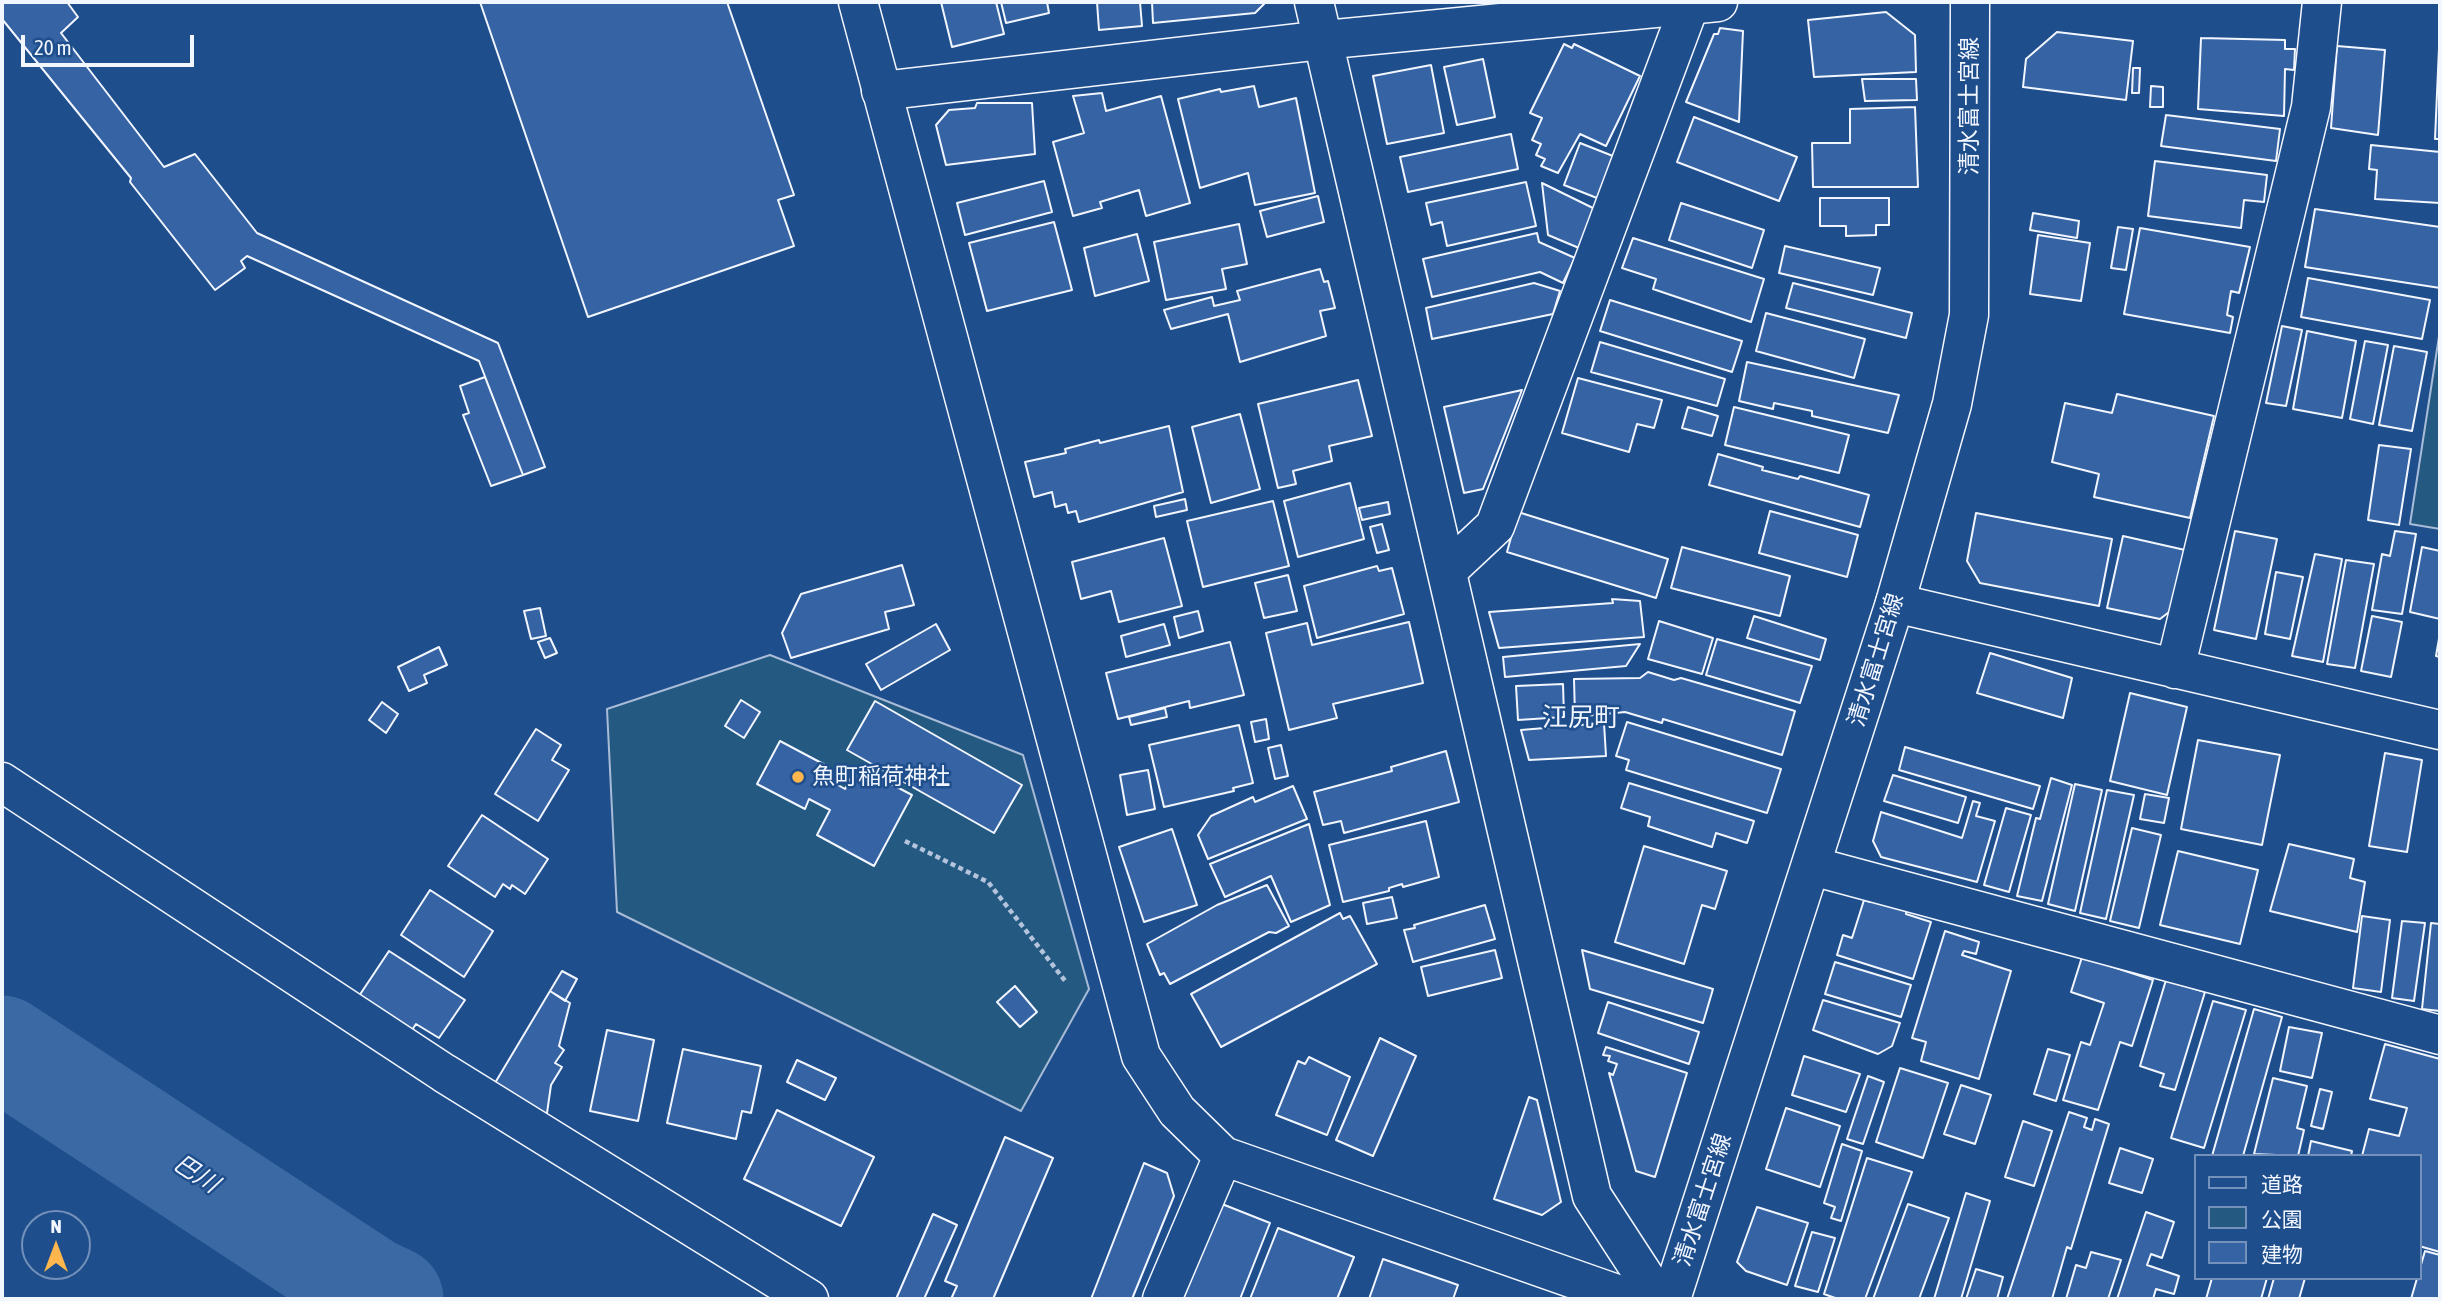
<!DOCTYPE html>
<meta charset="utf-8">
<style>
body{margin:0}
#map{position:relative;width:2442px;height:1301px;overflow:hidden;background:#1f4e8c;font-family:"Asap Condensed","Noto Sans JP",sans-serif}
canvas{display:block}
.frame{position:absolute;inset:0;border:4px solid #f2f6ff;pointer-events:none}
.legend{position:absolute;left:2194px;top:1154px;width:228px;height:126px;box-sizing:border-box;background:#1f4e8c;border:2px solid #7391ba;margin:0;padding:9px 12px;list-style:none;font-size:21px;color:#f2f6ff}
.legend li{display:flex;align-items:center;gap:14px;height:35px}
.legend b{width:35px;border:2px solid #7391ba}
.north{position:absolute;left:21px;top:1210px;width:70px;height:70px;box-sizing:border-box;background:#1f4e8c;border:2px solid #7391ba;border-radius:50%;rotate:0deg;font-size:19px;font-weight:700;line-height:28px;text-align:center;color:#f2f6ff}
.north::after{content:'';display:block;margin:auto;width:24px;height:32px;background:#ffb74d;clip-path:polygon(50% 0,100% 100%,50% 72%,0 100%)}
.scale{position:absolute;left:21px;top:35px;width:173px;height:32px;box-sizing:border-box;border:4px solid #f2f6ff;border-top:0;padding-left:9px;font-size:21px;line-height:24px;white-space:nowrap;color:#f2f6ff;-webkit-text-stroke:5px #1f4e8c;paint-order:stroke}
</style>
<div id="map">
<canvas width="2442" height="1301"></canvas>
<div class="frame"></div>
<ul class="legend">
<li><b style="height:9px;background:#1f4e8c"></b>道路</li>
<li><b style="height:19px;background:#245a82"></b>公園</li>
<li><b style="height:19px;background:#3563a3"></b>建物</li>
</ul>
<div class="north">N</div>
<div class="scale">20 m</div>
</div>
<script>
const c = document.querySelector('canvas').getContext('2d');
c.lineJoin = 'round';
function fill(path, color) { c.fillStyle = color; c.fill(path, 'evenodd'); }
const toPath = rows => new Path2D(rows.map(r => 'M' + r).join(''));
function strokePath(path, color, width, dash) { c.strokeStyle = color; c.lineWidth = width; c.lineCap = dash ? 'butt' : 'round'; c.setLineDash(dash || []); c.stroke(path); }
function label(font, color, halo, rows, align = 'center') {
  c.font = font + ' "Asap Condensed","Noto Sans JP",sans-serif'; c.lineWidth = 5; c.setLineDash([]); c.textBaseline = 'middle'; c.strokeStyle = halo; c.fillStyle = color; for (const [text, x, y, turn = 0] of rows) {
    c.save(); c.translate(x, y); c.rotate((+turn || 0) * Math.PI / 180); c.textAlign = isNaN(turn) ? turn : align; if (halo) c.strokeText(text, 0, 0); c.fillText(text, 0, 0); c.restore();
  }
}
const green = toPath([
 [2440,330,2440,529,2410,524,2440,330],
 [770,655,1023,755,1089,989,1021,1111,617,912,607,709,770,655]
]);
const river = toPath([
 [2,1048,368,1288,391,1299]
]);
const building = toPath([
 [2,2,67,2,78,17,61,33,164,167,195,154,257,233,498,343,545,467,523,475,479,361,247,256,241,261,245,268,215,290,130,182,131,178,2,19,2,2],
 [480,2,727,2,794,195,778,200,794,246,588,317,480,2],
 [941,2,996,2,1004,34,952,47,941,2],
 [1001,2,1047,2,1049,13,1006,23,1001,2],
 [1097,2,1140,2,1142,26,1099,30,1097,2],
 [1152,2,1266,2,1255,13,1153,23,1152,2],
 [1886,12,1915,35,1916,72,1814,77,1808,20,1886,12],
 [1720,28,1743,31,1739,122,1686,102,1714,34,1718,34,1720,28],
 [2057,32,2133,41,2126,100,2023,87,2026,59,2057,32],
 [2201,38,2285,40,2285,49,2295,49,2294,70,2285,69,2284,116,2198,109,2201,38],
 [1564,44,1572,48,1574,44,1640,76,1606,146,1580,134,1558,173,1541,166,1545,159,1536,155,1541,144,1532,140,1542,118,1530,113,1564,44],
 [2337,46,2385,50,2378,135,2331,128,2337,46],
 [2439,48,2440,48,2440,139,2435,139,2439,48],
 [1483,59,1495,117,1457,125,1444,67,1483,59],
 [1431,65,1444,133,1387,144,1373,76,1431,65],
 [2133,68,2140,68,2139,93,2132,93,2133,68],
 [1862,79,1916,79,1917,100,1865,101,1862,79],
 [1254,86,1259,107,1296,98,1315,193,1255,205,1248,173,1200,188,1178,99,1220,89,1221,92,1254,86],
 [2151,86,2163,87,2163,107,2150,107,2151,86],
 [1102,93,1106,111,1161,96,1190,203,1146,216,1139,190,1100,202,1102,208,1073,216,1053,142,1084,133,1073,96,1102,93],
 [977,103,1032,103,1035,154,946,165,936,125,949,110,975,108,977,103],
 [1915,107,1918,187,1813,187,1812,143,1850,143,1850,109,1915,107],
 [2166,115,2280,129,2276,161,2161,146,2166,115],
 [1694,117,1797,157,1779,201,1677,162,1694,117],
 [1511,134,1518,169,1408,192,1400,157,1511,134],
 [1580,143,1618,158,1602,200,1564,185,1580,143],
 [2371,145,2440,152,2440,203,2375,199,2377,170,2369,169,2371,145],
 [2155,161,2267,175,2264,202,2244,200,2241,228,2148,216,2155,161],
 [1044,181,1052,212,965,235,957,203,1044,181],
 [1526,182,1536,226,1447,246,1442,222,1431,225,1426,203,1526,182],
 [1542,183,1595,209,1579,248,1548,235,1542,183],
 [1318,196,1324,222,1267,237,1260,211,1318,196],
 [1820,198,1889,198,1889,225,1876,225,1876,235,1846,236,1846,226,1820,226,1820,198],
 [1681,203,1764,230,1752,268,1669,240,1681,203],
 [2315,209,2440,227,2440,288,2305,267,2315,209],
 [2033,213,2079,221,2077,238,2030,230,2033,213],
 [1054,222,1072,290,987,311,969,243,1054,222],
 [1239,224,1247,264,1222,269,1226,289,1166,300,1154,242,1239,224],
 [2118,227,2133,229,2126,270,2111,268,2118,227],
 [2140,228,2250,247,2239,293,2231,291,2227,315,2233,317,2230,333,2124,314,2140,228],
 [1537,233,1539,242,1575,258,1563,283,1540,272,1432,297,1423,259,1537,233],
 [1137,234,1149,281,1095,296,1084,248,1137,234],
 [2038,235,2090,243,2081,301,2030,294,2038,235],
 [1633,238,1764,279,1751,322,1653,289,1656,279,1622,268,1633,238],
 [1785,246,1880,268,1873,295,1779,273,1785,246],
 [1320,269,1324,282,1328,281,1335,308,1320,311,1326,336,1240,362,1228,314,1171,329,1164,310,1212,297,1214,306,1240,300,1237,291,1320,269],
 [2308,278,2430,300,2422,339,2301,317,2308,278],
 [1534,283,1560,291,1553,314,1432,339,1426,308,1534,283],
 [1793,283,1912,313,1906,338,1786,308,1793,283],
 [1610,300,1742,341,1732,372,1600,331,1610,300],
 [1766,313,1865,339,1854,378,1756,351,1766,313],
 [2282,326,2302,330,2286,406,2266,403,2282,326],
 [2307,331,2356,341,2342,418,2293,409,2307,331],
 [2365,341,2388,345,2373,424,2350,419,2365,341],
 [1600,342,1725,379,1717,406,1591,372,1600,342],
 [2394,346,2427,352,2412,431,2379,425,2394,346],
 [1747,362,1899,395,1888,433,1812,416,1812,411,1774,403,1773,409,1739,401,1747,362],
 [485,377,523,475,491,486,463,415,469,413,460,386,485,377],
 [1578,378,1662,400,1654,428,1637,424,1629,452,1562,433,1578,378],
 [1358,380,1372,436,1329,446,1332,461,1293,471,1296,484,1278,488,1258,404,1358,380],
 [1522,390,1483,489,1464,493,1444,407,1522,390],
 [2117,394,2214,416,2190,518,2094,497,2099,474,2052,462,2065,403,2112,413,2117,394],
 [1688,407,1718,416,1712,436,1682,428,1688,407],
 [1734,407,1849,435,1839,473,1725,445,1734,407],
 [1240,414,1260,489,1211,503,1192,427,1240,414],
 [1169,426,1183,492,1079,522,1076,511,1068,513,1066,504,1055,507,1052,492,1034,497,1025,462,1066,453,1065,449,1099,440,1100,443,1169,426],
 [2379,445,2411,449,2399,525,2368,520,2379,445],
 [1718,454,1763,467,1762,470,1798,479,1800,476,1869,495,1860,527,1709,485,1718,454],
 [1350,483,1364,539,1298,557,1284,501,1350,483],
 [1185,499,1187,510,1156,517,1154,506,1185,499],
 [1273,501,1289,566,1203,587,1187,521,1273,501],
 [1388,502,1390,514,1362,520,1359,508,1388,502],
 [1770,511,1858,535,1847,577,1759,553,1770,511],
 [1518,512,1668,559,1656,598,1507,552,1518,512],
 [1976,513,2112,539,2099,606,1980,583,1967,561,1976,513],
 [1382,524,1389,550,1377,553,1370,527,1382,524],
 [2235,531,2277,539,2256,639,2214,630,2235,531],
 [2395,531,2416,534,2402,614,2372,610,2382,554,2390,556,2395,531],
 [2123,536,2185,550,2173,609,2160,619,2107,608,2123,536],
 [1164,538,1182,606,1119,622,1111,591,1081,599,1072,562,1164,538],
 [1682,547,1790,576,1780,616,1671,588,1682,547],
 [2422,547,2440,551,2440,619,2410,612,2422,547],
 [2315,554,2342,559,2323,662,2292,656,2315,554],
 [2346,560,2374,564,2355,668,2327,664,2346,560],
 [902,565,914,605,885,612,889,629,791,658,782,633,801,594,902,565],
 [1377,566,1379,571,1392,568,1404,614,1317,638,1304,586,1377,566],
 [2276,572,2303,577,2290,639,2265,634,2276,572],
 [1288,575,1297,611,1264,618,1255,583,1288,575],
 [1612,599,1640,601,1644,637,1499,648,1489,612,1613,603,1612,599],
 [540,608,546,636,531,639,524,611,540,608],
 [1198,611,1203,631,1179,638,1174,617,1198,611],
 [1754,616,1826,639,1820,660,1747,638,1754,616],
 [2372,616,2402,622,2391,677,2361,671,2372,616],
 [1659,621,1713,638,1702,674,1648,659,1659,621],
 [1409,622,1423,683,1333,704,1337,718,1289,730,1266,633,1307,623,1312,645,1409,622],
 [936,624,950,650,881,690,866,664,936,624],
 [1164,624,1170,645,1126,657,1121,636,1164,624],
 [2440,633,2440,657,2436,656,2440,633],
 [550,638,557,653,545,658,538,642,550,638],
 [1717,639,1812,666,1800,703,1706,675,1717,639],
 [1230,642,1244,695,1190,708,1189,701,1118,719,1106,673,1230,642],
 [1640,644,1626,666,1505,677,1503,657,1640,644],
 [439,647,447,665,424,675,427,683,409,691,398,667,439,647],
 [1990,653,2072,678,2063,718,1977,693,1990,653],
 [1648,672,1674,680,1681,678,1795,711,1782,755,1663,719,1662,723,1625,712,1575,717,1574,679,1640,678,1648,672],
 [1563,684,1564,717,1518,720,1516,686,1563,684],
 [2130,693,2187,707,2167,795,2110,781,2130,693],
 [741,700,760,712,744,738,725,726,741,700],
 [875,701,1022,785,994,833,847,750,875,701],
 [382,702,398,714,386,733,369,720,382,702],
 [1165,708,1167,717,1131,725,1129,717,1165,708],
 [1266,719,1269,739,1255,742,1251,722,1266,719],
 [1627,722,1781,769,1767,813,1626,770,1629,760,1616,756,1627,722],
 [1604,723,1606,756,1529,760,1521,730,1604,723],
 [1239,725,1253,783,1233,788,1234,791,1164,807,1149,745,1239,725],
 [536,729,561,745,552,760,569,770,538,821,495,794,536,729],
 [2198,740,2280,755,2262,845,2181,829,2198,740],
 [780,741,829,767,824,777,845,789,857,766,912,795,874,866,817,835,830,810,809,799,805,809,757,784,780,741],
 [1281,745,1288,776,1275,779,1268,748,1281,745],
 [1905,747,2040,786,2033,809,1899,770,1905,747],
 [1446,751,1459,802,1344,833,1341,821,1323,825,1314,792,1392,771,1391,767,1446,751],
 [2385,753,2422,760,2407,852,2369,846,2385,753],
 [1148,770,1155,809,1127,815,1120,775,1148,770],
 [1893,775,1966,797,1958,823,1884,801,1893,775],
 [2051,778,2072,785,2042,901,2017,896,2036,818,2040,819,2051,778],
 [1629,783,1754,821,1747,843,1716,833,1712,847,1648,826,1650,817,1621,808,1629,783],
 [2075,784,2102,790,2075,911,2048,904,2075,784],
 [1293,786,1307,819,1208,859,1198,835,1211,816,1253,797,1255,802,1293,786],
 [2107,790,2134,795,2106,919,2080,913,2107,790],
 [2145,794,2169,798,2164,823,2140,819,2145,794],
 [1973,801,1980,803,1976,816,1995,821,1977,882,1881,857,1873,841,1881,812,1962,838,1973,801],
 [2006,808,2031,815,2009,892,1984,885,2006,808],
 [482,815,548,859,525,894,512,885,510,889,503,884,495,897,448,866,482,815],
 [1426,821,1439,877,1403,887,1402,884,1389,888,1389,891,1343,902,1329,845,1426,821],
 [1309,824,1330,905,1291,922,1271,876,1225,897,1210,864,1309,824],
 [2132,828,2161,835,2139,928,2110,921,2132,828],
 [1172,829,1197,905,1144,922,1119,847,1172,829],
 [2289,844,2354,859,2350,878,2365,882,2357,932,2270,911,2289,844],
 [1644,846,1727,871,1715,909,1702,905,1684,964,1615,942,1644,846],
 [2178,851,2258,870,2240,944,2160,925,2178,851],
 [1267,885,1289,926,1276,933,1269,932,1170,984,1164,973,1160,975,1147,944,1217,905,1267,885],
 [430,890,493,931,464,977,401,935,430,890],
 [1392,897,1397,918,1367,924,1363,903,1392,897],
 [1872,897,1907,908,1906,914,1931,922,1913,979,1837,955,1843,935,1852,938,1864,900,1870,902,1872,897],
 [1485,905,1495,939,1413,962,1404,930,1415,928,1414,925,1485,905],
 [1340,913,1343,919,1350,916,1377,964,1221,1047,1191,994,1340,913],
 [2362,916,2390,920,2381,992,2353,988,2362,916],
 [2402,921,2425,923,2414,1001,2392,998,2402,921],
 [2431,923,2440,924,2440,1011,2422,1009,2431,923],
 [1945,931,1979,942,1976,954,1964,951,1962,955,2011,971,1979,1079,1921,1061,1926,1042,1912,1038,1945,931],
 [1495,950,1502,978,1428,996,1421,967,1495,950],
 [1582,950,1713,989,1703,1023,1590,989,1582,950],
 [389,951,465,1000,439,1038,416,1024,408,1036,355,1002,389,951],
 [2082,957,2153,980,2132,1046,2120,1042,2098,1110,2063,1100,2081,1042,2090,1045,2104,1003,2071,992,2082,957],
 [1835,962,1911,985,1901,1017,1825,994,1835,962],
 [562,971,577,979,565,1001,550,991,562,971],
 [2166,980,2205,992,2175,1090,2160,1086,2164,1074,2140,1066,2166,980],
 [1015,986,1037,1012,1020,1027,997,1002,1015,986],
 [550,991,570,1003,559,1046,564,1050,555,1063,562,1067,551,1085,546,1120,492,1088,550,991],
 [1823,1000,1900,1023,1892,1046,1878,1054,1813,1030,1823,1000],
 [2213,1001,2246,1010,2204,1148,2171,1138,2213,1001],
 [1608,1002,1699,1032,1689,1064,1598,1033,1608,1002],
 [2254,1009,2282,1017,2243,1156,2212,1156,2254,1009],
 [2289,1027,2322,1033,2312,1078,2280,1071,2289,1027],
 [607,1030,654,1040,638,1121,590,1111,607,1030],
 [1380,1038,1416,1056,1373,1156,1336,1140,1380,1038],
 [2385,1044,2440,1059,2440,1252,2419,1246,2419,1156,2362,1156,2369,1129,2399,1136,2407,1108,2370,1099,2385,1044],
 [1606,1047,1687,1073,1655,1177,1636,1171,1609,1073,1613,1075,1617,1064,1608,1061,1610,1056,1603,1055,1606,1047],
 [683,1049,761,1066,751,1113,742,1111,736,1139,667,1123,683,1049],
 [2048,1049,2070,1055,2056,1101,2034,1094,2048,1049],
 [1804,1056,1860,1074,1846,1112,1792,1095,1804,1056],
 [1309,1057,1350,1077,1327,1135,1276,1115,1298,1061,1305,1064,1309,1057],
 [797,1060,836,1078,825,1100,787,1082,797,1060],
 [1900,1068,1948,1083,1923,1158,1876,1142,1900,1068],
 [1868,1076,1884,1082,1863,1144,1847,1139,1868,1076],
 [2273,1078,2307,1086,2297,1128,2304,1130,2298,1156,2254,1154,2273,1078],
 [1961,1085,1991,1095,1975,1144,1944,1134,1961,1085],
 [2320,1089,2332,1092,2323,1129,2311,1126,2320,1089],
 [1529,1097,1537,1100,1561,1202,1542,1215,1494,1199,1529,1097],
 [1786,1108,1840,1126,1820,1187,1766,1169,1786,1108],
 [777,1110,874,1157,841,1226,744,1179,777,1110],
 [2069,1112,2087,1118,2084,1127,2092,1130,2095,1119,2109,1124,2071,1249,2067,1247,2052,1299,2007,1299,2069,1112],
 [2023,1121,2052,1131,2034,1186,2005,1177,2023,1121],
 [1005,1137,1053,1158,993,1299,951,1299,957,1286,945,1281,1005,1137],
 [2311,1141,2352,1151,2351,1156,2308,1156,2311,1141],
 [1842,1144,1862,1151,1841,1221,1831,1218,1835,1207,1824,1203,1842,1144],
 [2120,1148,2153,1159,2142,1193,2109,1183,2120,1148],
 [1867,1158,1912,1172,1865,1299,1838,1299,1824,1294,1867,1158],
 [1144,1163,1167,1173,1174,1196,1132,1299,1091,1299,1144,1163],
 [1966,1193,1990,1201,1961,1299,1934,1299,1966,1193],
 [1222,1204,1270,1223,1240,1299,1183,1299,1222,1204],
 [1908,1204,1949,1218,1919,1299,1873,1299,1908,1204],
 [1757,1207,1808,1223,1787,1285,1746,1271,1737,1262,1757,1207],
 [2146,1212,2174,1222,2162,1258,2151,1254,2147,1265,2179,1276,2174,1294,2156,1289,2153,1299,2117,1299,2146,1212],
 [933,1214,957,1225,924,1299,896,1299,933,1214],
 [1278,1228,1354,1257,1337,1299,1250,1299,1278,1228],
 [1812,1232,1835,1238,1818,1292,1795,1286,1812,1232],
 [2425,1251,2440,1255,2440,1299,2411,1299,2425,1251],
 [2091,1252,2121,1260,2108,1299,2066,1299,2076,1265,2086,1268,2091,1252],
 [1383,1259,1458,1285,1453,1299,1369,1299,1383,1259],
 [1976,1269,2003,1277,1997,1299,1966,1299,1976,1269],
 [2212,1278,2267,1278,2261,1299,2206,1299,2212,1278],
 [2274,1278,2305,1278,2299,1299,2268,1299,2274,1278]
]);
const path = toPath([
 [905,841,988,882,1066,982]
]);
const minor = toPath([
 [858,2,1141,1056,1177,1111,1223,1156,1631,1299],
 [1448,570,1495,526,1690,4],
 [1895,603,2440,730],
 [2175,669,2311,107,2322,2],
 [2,782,444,1073,809,1299],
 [1812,866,2440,1035],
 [1162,1299,1223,1156]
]);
const tertiary = toPath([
 [1314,2,1592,1196,1659,1299],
 [881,91,1323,40,1718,2]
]);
const primary = toPath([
 [1671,1299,1895,603,1952,404,1969,315,1970,2]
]);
const markers = [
 [798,777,7,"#ffb74d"]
];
const streetNames = [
 ["清水富士宮線",1970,106,-90],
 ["清水富士宮線",1876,660,-73],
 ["清水富士宮線",1703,1200,-72]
];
const poiNames = [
 ["魚町稲荷神社",812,777]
];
const waterNames = [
 ["巴川",196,1174,33]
];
const quarterNames = [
 ["江尻町",1581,718]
];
fill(green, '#245a82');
strokePath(green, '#a8bbd7', 2);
strokePath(river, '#3b69a3', 105);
fill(building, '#3563a3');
strokePath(building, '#f2f6ff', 2);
strokePath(minor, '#f2f6ff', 41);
strokePath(tertiary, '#f2f6ff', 41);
strokePath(primary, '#f2f6ff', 41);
strokePath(path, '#b3c4dc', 4.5, [5, 3.5]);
strokePath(minor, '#1f4e8c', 38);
strokePath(tertiary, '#1f4e8c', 38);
strokePath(primary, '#1f4e8c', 38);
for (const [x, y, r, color] of markers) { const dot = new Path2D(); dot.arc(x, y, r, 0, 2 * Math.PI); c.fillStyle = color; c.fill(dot); strokePath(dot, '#1f4e8c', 2.5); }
label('23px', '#f2f6ff', '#1f4e8c', streetNames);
label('23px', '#f2f6ff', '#1f4e8c', poiNames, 'left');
label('italic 24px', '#f2f6ff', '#1f4e8c', waterNames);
label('26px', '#f2f6ff', '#1f4e8c', quarterNames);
</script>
